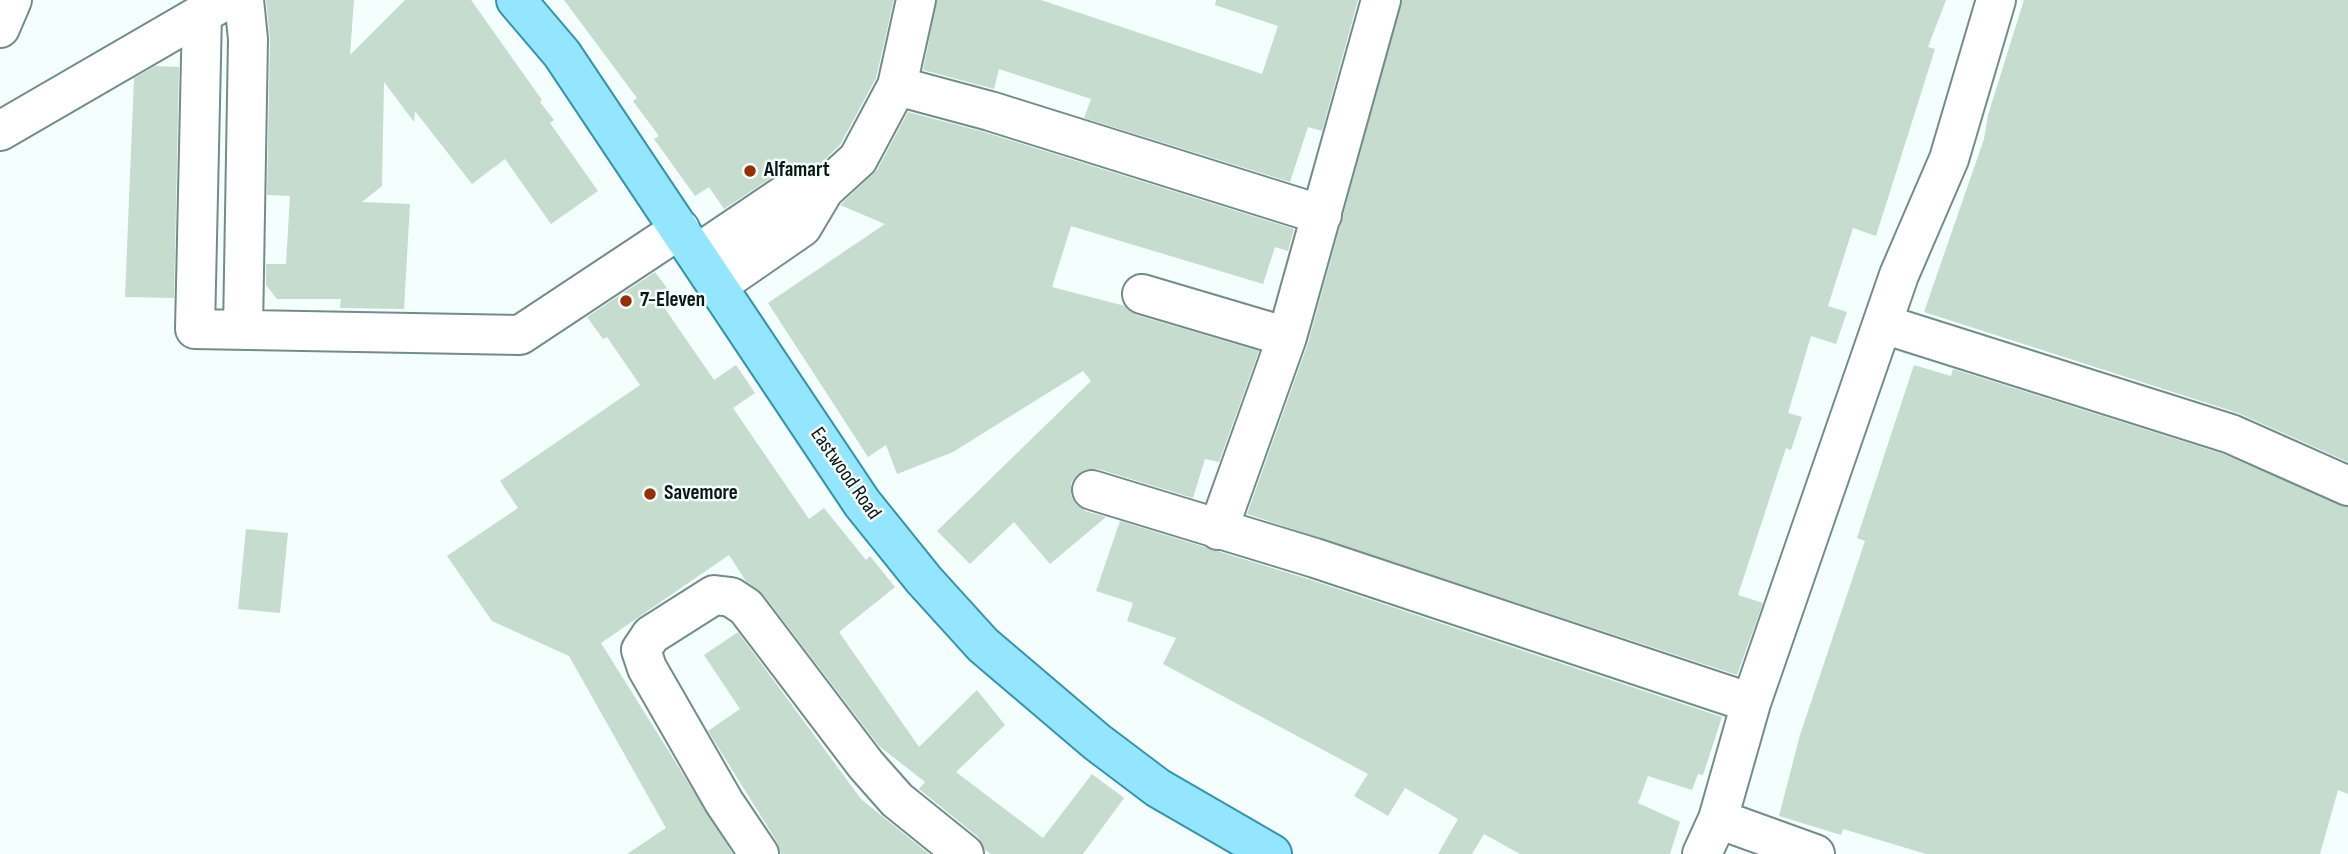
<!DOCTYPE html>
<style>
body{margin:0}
canvas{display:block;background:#f3fefd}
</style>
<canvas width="2348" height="854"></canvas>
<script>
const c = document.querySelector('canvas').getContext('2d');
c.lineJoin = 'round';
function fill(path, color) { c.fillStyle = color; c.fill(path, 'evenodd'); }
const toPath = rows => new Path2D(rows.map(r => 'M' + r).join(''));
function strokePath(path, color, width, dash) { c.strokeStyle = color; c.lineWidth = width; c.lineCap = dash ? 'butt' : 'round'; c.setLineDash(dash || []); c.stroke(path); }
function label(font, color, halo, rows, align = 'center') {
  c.font = font + ' "Sofia Sans Condensed",sans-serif'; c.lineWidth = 5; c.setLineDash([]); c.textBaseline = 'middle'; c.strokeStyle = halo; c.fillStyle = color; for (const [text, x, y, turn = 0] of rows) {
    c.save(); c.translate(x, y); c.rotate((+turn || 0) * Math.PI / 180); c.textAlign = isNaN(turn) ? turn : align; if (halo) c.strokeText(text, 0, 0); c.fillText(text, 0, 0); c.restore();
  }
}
const building = toPath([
 [266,0,354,0,350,55,405,0,471,0,542,100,540,102,554,120,550,123,598,191,551,224,505,159,472,184,415,111,414,122,384,82,382,186,362,202,410,204,404,309,340,308,341,299,277,299,266,285,266,264,286,264,290,196,267,195,270,39],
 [564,0,894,0,876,78,840,145,815,169,774,176,724,209,709,187,695,196,654,139,659,136,633,101,637,98],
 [937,0,1041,0,1262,74,1278,26,1215,5,1216,0,1358,0,1322,131,1308,127,1290,182,1084,118,1091,99,999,69,994,89,923,70],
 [1402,0,1946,0,1928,47,1935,49,1876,236,1853,228,1828,306,1847,312,1836,344,1811,336,1788,413,1802,417,1791,450,1786,448,1738,595,1763,603,1737,675,1247,514,1308,343],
 [2024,0,2348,0,2348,462,2238,413,1924,312,1984,139,1988,115],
 [155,66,179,67,174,298,125,297,134,78],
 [908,112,984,132,1294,229,1288,251,1275,247,1263,284,1071,226,1052,287,1125,306,1136,315,1259,351,1219,462,1205,459,1193,498,1098,469,1086,469,1077,475,1071,483,1071,496,1077,505,1085,511,1106,517,1050,564,1014,522,970,564,937,531,1091,381,1083,371,953,452,897,474,886,445,868,457,768,303,885,224,840,205,877,170],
 [655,272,670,292,659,300,714,380,736,365,755,393,733,408,809,519,824,508,866,560,870,556,895,587,839,632,919,747,977,690,1005,725,956,772,1043,838,1092,774,1124,798,1083,854,991,854,985,850,978,837,919,789,925,782,879,746,763,594,746,581,729,555,601,643,733,854,627,854,666,828,569,656,492,621,447,556,518,508,500,481,640,385,607,337,603,339,587,317],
 [1914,365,1951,376,1953,369,2223,454,2348,507,2348,794,2338,790,2320,854,1926,854,1843,829,1841,835,1779,816,1800,735,1865,541,1857,538],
 [1120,521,1308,579,1722,717,1703,775,1698,774,1692,790,1648,776,1638,803,1680,822,1670,854,1520,854,1484,834,1472,854,1438,854,1458,819,1405,788,1388,816,1354,796,1368,774,1163,664,1176,638,1127,621,1133,603,1096,591],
 [246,529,288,533,280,613,238,609],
 [738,632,861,799,929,854,781,854,777,842,708,731,740,709,704,655]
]);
const minor = toPath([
 [202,13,195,329,520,335,680,229],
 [0,28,12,0],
 [897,86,990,111,1322,215],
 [0,131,219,4],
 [697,254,786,194,824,190],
 [718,285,802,227,824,190,858,159,897,86,916,0],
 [1142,294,1287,337],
 [1883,324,2231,434,2348,486],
 [243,330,248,39,244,0],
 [1092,490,1315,558,1751,703],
 [1218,530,1287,337,1381,0],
 [1718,819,1815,854],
 [759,854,724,802,647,668,641,650,651,635,714,595,731,597,746,607,866,765,897,800,964,854],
 [1702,854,1718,819,1751,703,1899,275,1949,159,1996,0]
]);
const major = toPath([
 [516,0,562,54,862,503,924,580,983,645,1097,742,1158,788,1272,854]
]);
const markers = [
 [750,171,7,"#952f05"],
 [626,301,7,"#952f05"],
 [650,494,7,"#952f05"]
];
const poiNames = [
 ["Alfamart",764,171],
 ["7-Eleven",640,301],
 ["Savemore",664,494]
];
const streetNames = [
 ["Eastwood Road",845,474,55]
];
fill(building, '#c6dccf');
strokePath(minor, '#738c8a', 42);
strokePath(major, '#3693ac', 42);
strokePath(minor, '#fff', 38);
strokePath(major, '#94e6fe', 38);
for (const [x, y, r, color] of markers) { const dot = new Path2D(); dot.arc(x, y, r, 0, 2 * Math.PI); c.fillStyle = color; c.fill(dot); strokePath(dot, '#f3fefd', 2.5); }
label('bold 21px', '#0c1615', '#f3fefd', poiNames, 'left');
label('21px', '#0c1615', '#f3fefd', streetNames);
</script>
